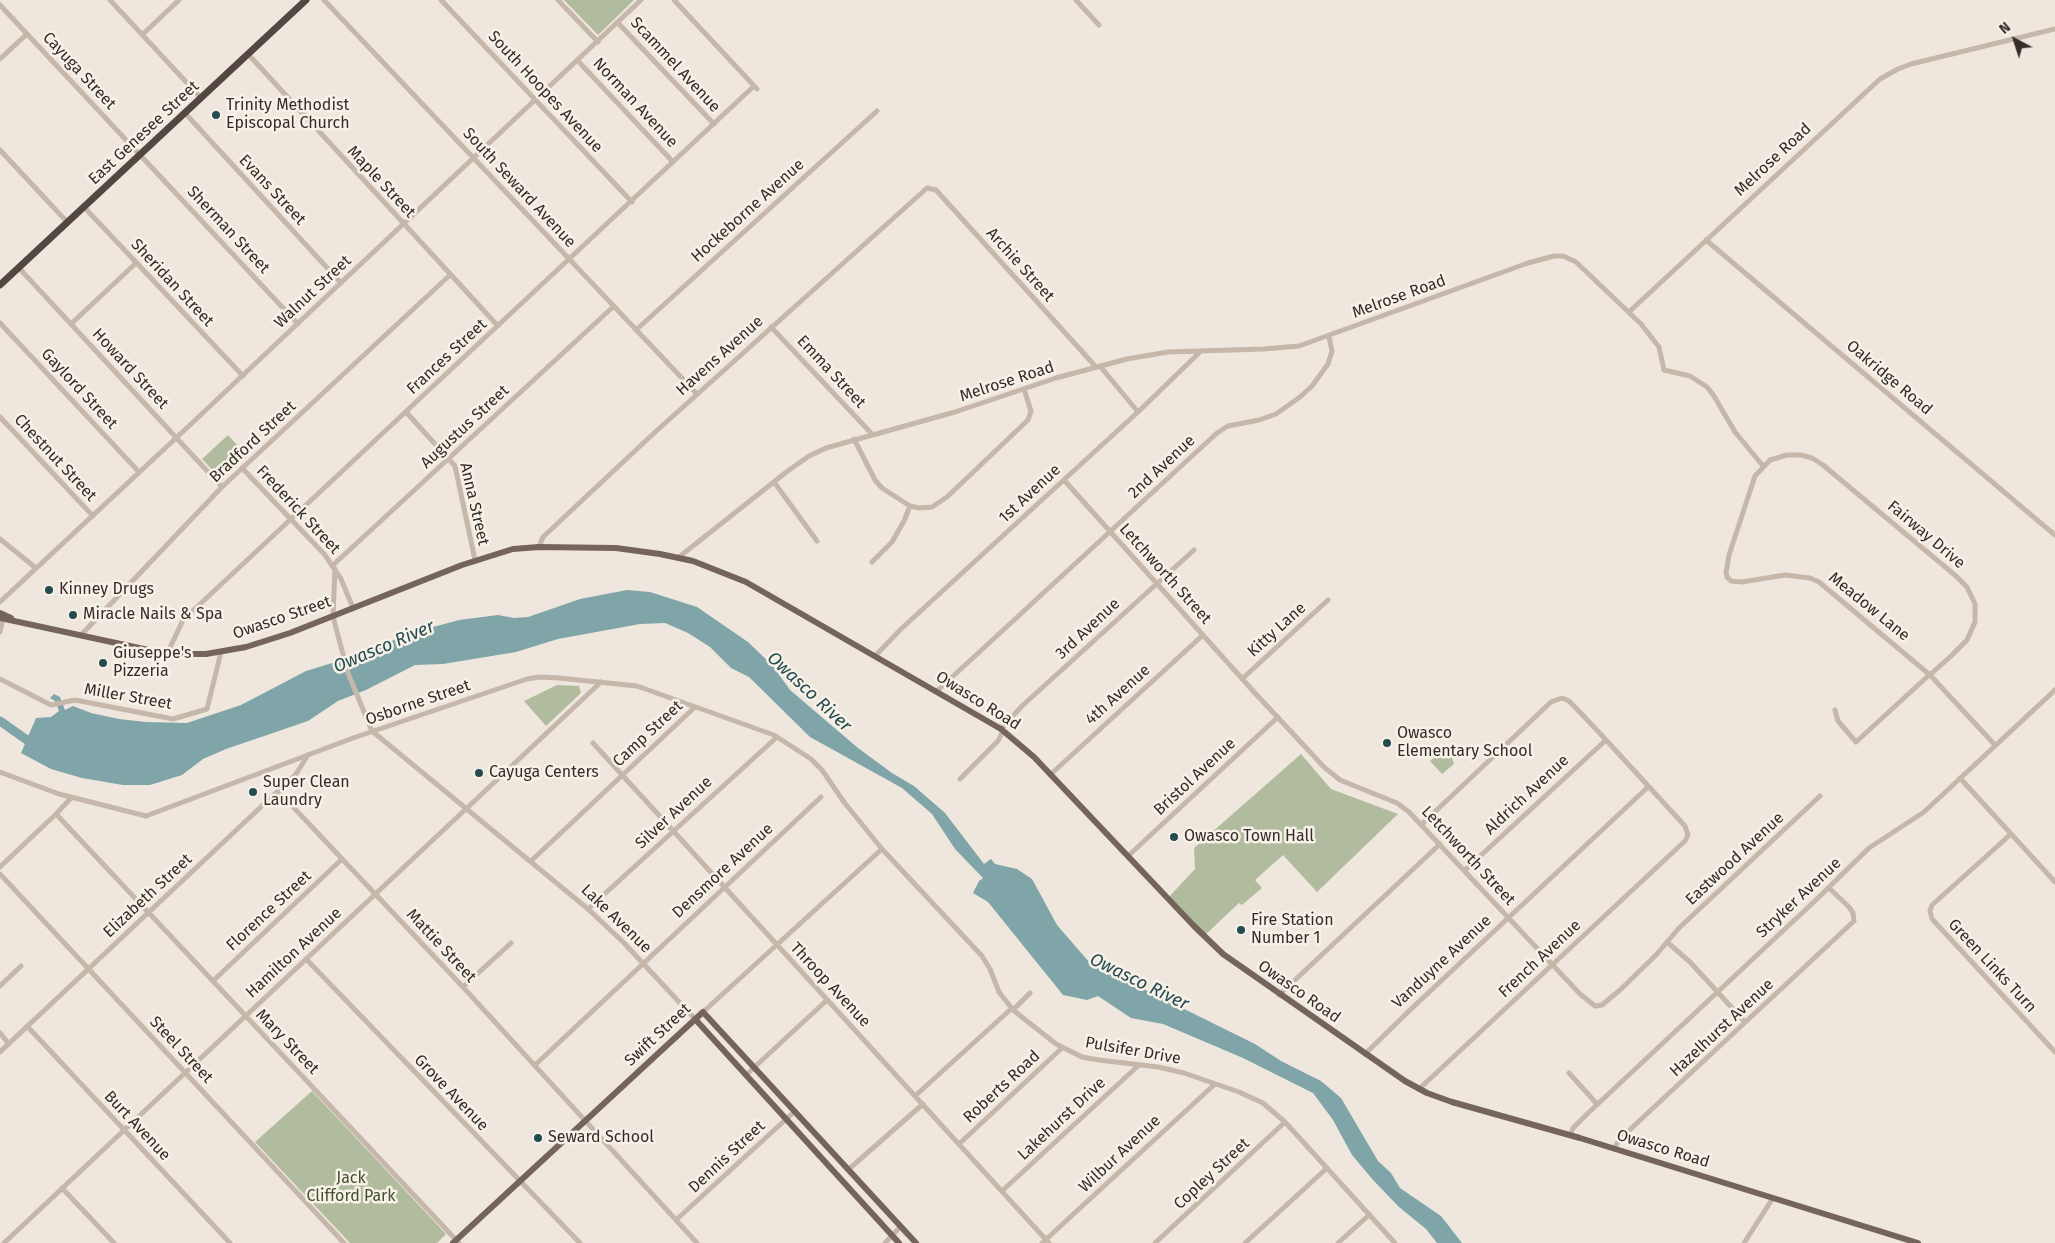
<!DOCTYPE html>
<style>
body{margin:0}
#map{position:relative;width:2055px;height:1243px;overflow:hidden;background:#efe7dd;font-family:"Fira Sans",sans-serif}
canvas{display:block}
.north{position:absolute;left:1990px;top:15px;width:50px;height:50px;-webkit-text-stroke:4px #f7f1e8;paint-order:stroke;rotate:320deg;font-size:14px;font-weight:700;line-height:20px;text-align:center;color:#342c29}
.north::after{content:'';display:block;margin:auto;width:18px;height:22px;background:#342c29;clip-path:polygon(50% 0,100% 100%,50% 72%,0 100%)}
</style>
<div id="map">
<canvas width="2055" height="1243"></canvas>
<div class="north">N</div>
</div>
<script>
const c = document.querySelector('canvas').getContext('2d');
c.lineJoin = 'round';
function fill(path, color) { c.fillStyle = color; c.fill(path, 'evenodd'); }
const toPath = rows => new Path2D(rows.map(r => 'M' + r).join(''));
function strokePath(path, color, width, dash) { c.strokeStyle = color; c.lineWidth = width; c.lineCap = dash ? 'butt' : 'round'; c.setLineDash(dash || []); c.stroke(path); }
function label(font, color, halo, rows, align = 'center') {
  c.font = font + ' "Fira Sans",sans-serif'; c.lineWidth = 5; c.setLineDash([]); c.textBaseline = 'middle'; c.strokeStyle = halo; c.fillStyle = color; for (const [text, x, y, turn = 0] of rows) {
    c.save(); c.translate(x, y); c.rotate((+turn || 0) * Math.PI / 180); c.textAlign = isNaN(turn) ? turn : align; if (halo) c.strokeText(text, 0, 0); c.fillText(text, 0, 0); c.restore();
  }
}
const green = toPath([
 [564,0,634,0,598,35],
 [228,435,247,456,222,480,202,459],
 [557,685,579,686,581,693,546,726,524,701],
 [1301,754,1331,789,1398,814,1317,892,1283,855,1255,880,1262,888,1242,905,1239,903,1204,936,1168,898,1195,869,1194,848],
 [1438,754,1451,755,1454,764,1442,774,1430,761],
 [312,1091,446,1234,437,1243,350,1243,255,1142]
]);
const water = toPath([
 [627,590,650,592,697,607,748,642,773,666,790,690,858,748,892,773,914,786,945,813,984,864,991,859,995,864,1017,869,1032,879,1057,925,1089,962,1255,1044,1281,1061,1321,1081,1341,1098,1378,1161,1391,1173,1400,1188,1441,1216,1462,1243,1437,1243,1426,1229,1399,1207,1373,1180,1352,1155,1333,1120,1313,1093,1243,1058,1163,1024,1131,1018,1098,996,1087,1000,1063,995,988,902,973,893,979,881,983,878,955,849,932,814,902,788,810,737,749,677,731,668,710,647,688,633,665,623,640,624,558,639,516,652,443,664,415,665,366,690,338,701,308,721,226,749,203,759,182,775,150,785,123,785,82,778,51,769,21,753,36,718,51,717,59,711,55,701,50,698,54,694,60,697,65,710,73,706,91,713,119,719,146,722,187,723,241,705,306,671,355,656,411,633,459,620,498,615,514,618,528,617,580,599]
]);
const river = toPath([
 [0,721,27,740,38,743]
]);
const minor = toPath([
 [110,0,201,98],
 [324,0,697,394],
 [441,0,632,202],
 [558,0,598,42],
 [674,0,757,89],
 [1076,0,1099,25],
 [0,5,298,324],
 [618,23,714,124],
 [142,35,179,0],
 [248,54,498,326],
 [0,59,27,34],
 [578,61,673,162],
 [185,113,341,283],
 [0,150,68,223],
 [84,207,243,376],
 [1706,240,2055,535],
 [19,268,222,487],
 [1629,312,1880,79,1898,69,1911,64,2055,29],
 [0,323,139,472],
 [71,324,136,263],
 [771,327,872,434],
 [636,330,877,111],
 [1100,366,1138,412],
 [406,412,455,466,475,560],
 [0,417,93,516],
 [854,439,875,480,882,488,910,506,919,508,932,507,947,497,1028,420,1031,411,1024,389],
 [242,468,325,555,341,579,353,608],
 [1064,480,1254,692,1324,767,1340,780,1397,803,1409,812,1580,994,1595,1006,1602,1005,1620,990,1656,955,1679,928,1820,796],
 [774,482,817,541],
 [0,539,36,568],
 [539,547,543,537,653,434,927,188,936,190,1096,367],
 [679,557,789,470,809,456,826,448,955,412,1056,378,1127,359,1168,352,1264,349,1299,346,1528,263,1554,256,1563,256,1576,262,1641,324,1659,347,1664,370,1690,376,1707,387,1714,396,1735,432,1763,466],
 [872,562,892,542,904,521,910,506],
 [332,566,614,306],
 [335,569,333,616,336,628,348,673,372,731,588,909,624,943,695,1019],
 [0,602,190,425,641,0],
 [0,632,3,619],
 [81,635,222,487,450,275],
 [167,654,183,620,754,86],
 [875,656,901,629,1138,412,1201,351],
 [0,679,51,705,75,700,173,719,207,709,221,652],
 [1242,679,1328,600],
 [937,691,1217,433,1228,426,1259,420,1276,414,1300,397,1312,386,1328,364,1332,351,1329,337],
 [1835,710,1838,721,1856,742,1928,676,1930,675,1932,673,1950,657,1967,640,1975,622,1975,604,1967,587,1956,576,1823,465,1812,458,1801,455,1787,455,1770,460,1755,476,1729,555,1726,573,1727,577,1731,581,1742,582,1785,575,1810,578,1819,582,1930,675,1995,745],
 [593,743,1049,1243],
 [0,772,59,794,146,816,353,738,527,679,539,677,559,678,637,686,774,735,811,759,822,770,844,802,882,849,982,956,990,969,999,992,1013,1010,1056,1044,1082,1057,1099,1060,1158,1067,1184,1073,1239,1092,1263,1103,1285,1122,1395,1243],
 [1051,774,1203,635],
 [1960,778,2055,882],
 [960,779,998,741,1002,733,1001,729,1022,706,1194,550],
 [278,791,463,987,697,1243],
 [56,814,459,1243],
 [2011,834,1932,905,1930,911,1932,919,2055,1052],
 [1128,856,1278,717],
 [531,861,695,707],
 [0,867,56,814,71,798],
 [1465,870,1606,740],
 [0,874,344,1243],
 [588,909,777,737],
 [1667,942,1690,962,1745,1022],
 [306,959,580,1243],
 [213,981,342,859],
 [0,986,21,966],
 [463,987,511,943],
 [1279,995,1440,844],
 [1013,1010,1030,993],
 [703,1012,882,849],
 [27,1026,230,1243],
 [0,1033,9,1044],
 [0,1052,296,774,308,755],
 [1365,1054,1410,1010,1648,787],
 [535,1065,821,797],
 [1569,1073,1597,1104],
 [746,1075,827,1000],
 [1419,1089,1685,841,1688,835,1685,826,1595,728,1569,701,1562,698,1551,702,1422,824],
 [915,1096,1011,1009],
 [1570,1135,1573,1128,1586,1115,1817,899,1869,848,1924,812,2055,690],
 [959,1144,1062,1048],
 [1614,1149,1619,1140,1637,1123,1854,921,1853,913,1849,907,1829,888],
 [849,1169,923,1104],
 [62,1188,114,1243],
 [1002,1191,1139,1065],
 [676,1220,795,1111],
 [4,1243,601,682],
 [885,1243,901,1226],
 [1042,1243,1215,1084],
 [1155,1243,1285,1122],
 [1245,1243,1327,1168],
 [1338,1243,1369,1215],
 [1744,1243,1773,1198]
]);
const major = toPath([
 [0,613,11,618],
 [0,618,167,654,206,654,246,647,290,633,462,565,513,549,539,547,616,548,660,554,693,561,746,582,1001,729,1034,757,1194,926,1223,954,1405,1081,1427,1093,1452,1102,1580,1138,1918,1243],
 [695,1019,899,1243],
 [453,1243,703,1012,916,1243]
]);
const highway = toPath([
 [0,285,306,0]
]);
const markers = [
 [216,115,5,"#234b50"],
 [49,590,5,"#234b50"],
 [73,615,5,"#234b50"],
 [103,663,5,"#234b50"],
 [1387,743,5,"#234b50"],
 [479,773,5,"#234b50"],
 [253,792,5,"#234b50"],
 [1174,837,5,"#234b50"],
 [1241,930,5,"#234b50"],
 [538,1138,5,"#234b50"]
];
const streetNames = [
 ["Scammel Avenue",675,65,47],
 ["Cayuga Street",79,71,47],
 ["South Hoopes Avenue",545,92,47],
 ["Norman Avenue",635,103,47],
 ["East Genesee Street",144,133,-43],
 ["Melrose Road",1773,160,-43],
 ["Maple Street",381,182,47],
 ["South Seward Avenue",519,188,47],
 ["Evans Street",272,190,47],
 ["Hockeborne Avenue",748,211,-42],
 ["Sherman Street",228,230,47],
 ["Archie Street",1020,265,48],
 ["Sheridan Street",172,283,47],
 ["Walnut Street",313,292,-43],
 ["Melrose Road",1399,297,-20],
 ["Havens Avenue",720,356,-42],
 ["Frances Street",447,357,-43],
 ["Howard Street",130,369,47],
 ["Emma Street",831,372,47],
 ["Oakridge Road",1889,378,40],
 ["Melrose Road",1007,382,-18],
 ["Gaylord Street",79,389,47],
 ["Augustus Street",465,427,-43],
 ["Bradford Street",253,442,-43],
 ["Chestnut Street",55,458,47],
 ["2nd Avenue",1162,467,-43],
 ["1st Avenue",1030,494,-43],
 ["Anna Street",474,504,77],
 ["Frederick Street",298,510,47],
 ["Fairway Drive",1926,535,40],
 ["Letchworth Street",1165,574,48],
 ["Meadow Lane",1869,607,39],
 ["Owasco Street",282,618,-19],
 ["3rd Avenue",1088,629,-43],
 ["Kitty Lane",1277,630,-42],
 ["4th Avenue",1118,695,-42],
 ["Miller Street",128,697,10],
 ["Owasco Road",978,701,32],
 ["Osborne Street",418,703,-19],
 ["Camp Street",648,734,-43],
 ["Bristol Avenue",1195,777,-43],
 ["Aldrich Avenue",1527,795,-43],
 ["Silver Avenue",674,813,-43],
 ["Letchworth Street",1468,856,47],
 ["Eastwood Avenue",1735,859,-43],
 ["Densmore Avenue",723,871,-43],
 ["Elizabeth Street",148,896,-43],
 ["Stryker Avenue",1799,898,-43],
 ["Florence Street",269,911,-43],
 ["Lake Avenue",616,919,44],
 ["Mattie Street",441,946,47],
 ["Hamilton Avenue",294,953,-43],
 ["French Avenue",1540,959,-43],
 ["Vanduyne Avenue",1442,962,-43],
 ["Green Links Turn",1992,966,47],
 ["Throop Avenue",830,985,47],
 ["Owasco Road",1299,992,35],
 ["Hazelhurst Avenue",1722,1028,-43],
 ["Swift Street",658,1035,-43],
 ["Mary Street",287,1042,46],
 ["Steel Street",181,1050,47],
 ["Pulsifer Drive",1133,1051,10],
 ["Roberts Road",1002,1087,-43],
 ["Grove Avenue",451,1093,46],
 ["Lakehurst Drive",1062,1119,-43],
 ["Burt Avenue",137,1126,47],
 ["Owasco Road",1663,1149,17],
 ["Wilbur Avenue",1120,1154,-43],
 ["Dennis Street",727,1157,-43],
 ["Copley Street",1212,1174,-43]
];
const poiNames = [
 ["Trinity Methodist",226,106],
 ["Episcopal Church",226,124],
 ["Kinney Drugs",59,590],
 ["Miracle Nails & Spa",83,615],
 ["Giuseppe's",113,654],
 ["Pizzeria",113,672],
 ["Owasco",1397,734],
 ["Elementary School",1397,752],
 ["Cayuga Centers",489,773],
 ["Super Clean",263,783],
 ["Laundry",263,801],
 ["Owasco Town Hall",1184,837],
 ["Fire Station",1251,921],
 ["Number 1",1251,939],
 ["Seward School",548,1138]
];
const parkNames = [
 ["Jack",351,1179],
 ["Clifford Park",351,1197]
];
const waterNames = [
 ["Owasco River",384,647,-23],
 ["Owasco River",809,692,43],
 ["Owasco River",1139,982,26]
];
fill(green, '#b1bc9e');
fill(water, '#7fa5a8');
strokePath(river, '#7fa5a8', 9);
strokePath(minor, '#c5b7aa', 5);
strokePath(major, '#74645b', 6);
strokePath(highway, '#534741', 7);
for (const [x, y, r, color] of markers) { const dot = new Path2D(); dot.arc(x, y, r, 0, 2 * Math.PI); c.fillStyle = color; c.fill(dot); strokePath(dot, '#f7f1e8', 2); }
label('16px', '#342c29', '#f7f1e8', streetNames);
label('16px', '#342c29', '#f7f1e8', poiNames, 'left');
label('16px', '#424f2f', '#f7f1e8', parkNames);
label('italic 18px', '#234b50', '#f7f1e8', waterNames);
</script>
